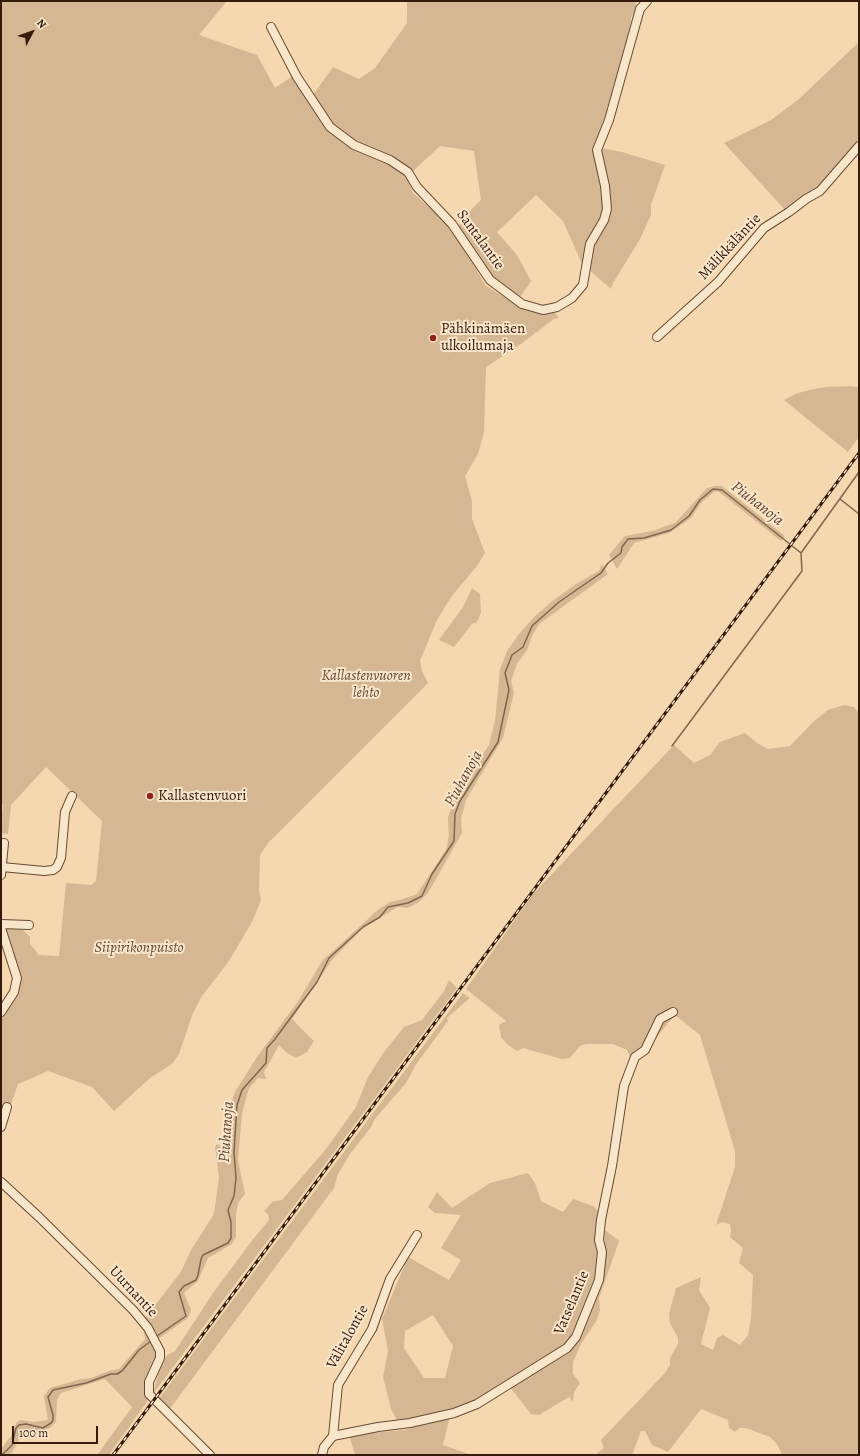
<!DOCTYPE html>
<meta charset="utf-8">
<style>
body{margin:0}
#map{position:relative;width:860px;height:1456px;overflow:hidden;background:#f5d8af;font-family:Alegreya,serif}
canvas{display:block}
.frame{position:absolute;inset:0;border:2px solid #361a0b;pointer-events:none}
.north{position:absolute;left:12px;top:12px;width:40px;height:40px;-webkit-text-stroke:3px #f8e6cb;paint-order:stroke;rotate:49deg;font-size:11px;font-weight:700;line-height:16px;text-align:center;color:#361a0b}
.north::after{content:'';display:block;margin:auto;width:14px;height:18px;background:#361a0b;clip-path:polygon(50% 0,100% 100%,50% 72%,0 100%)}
.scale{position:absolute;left:12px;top:1426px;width:86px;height:18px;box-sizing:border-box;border:2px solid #361a0b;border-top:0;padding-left:5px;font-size:12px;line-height:14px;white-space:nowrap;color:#361a0b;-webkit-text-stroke:3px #f8e6cb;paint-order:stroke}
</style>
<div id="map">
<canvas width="860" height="1456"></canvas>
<div class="frame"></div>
<div class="north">N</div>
<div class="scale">100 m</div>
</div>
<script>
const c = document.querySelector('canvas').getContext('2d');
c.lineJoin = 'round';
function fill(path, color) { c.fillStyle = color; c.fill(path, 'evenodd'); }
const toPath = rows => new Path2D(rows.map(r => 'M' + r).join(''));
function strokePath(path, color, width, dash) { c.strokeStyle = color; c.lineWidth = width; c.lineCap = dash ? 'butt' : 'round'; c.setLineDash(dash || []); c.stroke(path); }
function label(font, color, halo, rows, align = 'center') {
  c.font = font + ' Alegreya,serif'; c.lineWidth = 4; c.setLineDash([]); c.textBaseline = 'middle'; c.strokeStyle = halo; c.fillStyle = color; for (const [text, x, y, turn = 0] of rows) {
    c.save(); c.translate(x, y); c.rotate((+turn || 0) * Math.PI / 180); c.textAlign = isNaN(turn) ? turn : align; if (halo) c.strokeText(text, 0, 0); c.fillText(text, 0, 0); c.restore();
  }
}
const green = toPath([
 [1,1,227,1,199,35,257,55,275,88,294,75,326,127,404,173,408,179,413,193,450,226,462,244,485,285,523,309,544,314,554,312,559,318,554,319,521,344,486,367,484,432,478,454,465,476,472,501,472,519,485,553,477,566,451,597,436,622,420,661,422,671,428,683,269,842,260,855,259,890,261,900,253,920,229,961,202,996,193,1013,179,1054,172,1064,150,1078,114,1111,92,1087,48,1071,18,1084,11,1104,4,1103,1,1114,1,1019,17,995,21,981,5,927,21,928,30,937,30,944,39,955,59,956,66,883,91,885,96,881,102,821,46,767,11,805,8,834,1,833,3,804,1,804],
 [407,1,635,1,637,6,631,18,630,36,595,148,604,195,604,208,601,218,587,240,583,266,563,221,536,195,497,232,517,255,531,281,519,299,493,278,458,227,470,211,481,200,474,151,440,146,411,173,355,143,328,120,313,95,333,67,359,79,375,68,407,23],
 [859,42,859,139,826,181,819,188,800,198,786,211,724,143,771,120,799,99],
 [601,148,622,152,665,165,651,205,651,215,640,239,613,283,611,289,587,268,590,251,606,221,611,199,599,151],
 [849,386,859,387,859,437,848,452,784,400,795,394,809,390,826,387],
 [715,486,722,486,785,536,781,541,718,491,714,492,701,503,691,518,669,533,634,543,617,569,609,555,625,536,652,531,675,523,707,488],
 [602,564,608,574,539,624,532,636,527,650,517,664,511,681,514,693,503,738,466,800,461,819,462,833,428,893,418,903,407,908,398,907,363,928,332,960,292,1019,314,1041,307,1052,296,1058,287,1053,279,1045,264,1072,266,1079,258,1078,249,1088,242,1114,238,1160,245,1194,238,1203,236,1215,236,1237,232,1244,208,1258,198,1281,184,1293,191,1310,188,1318,158,1339,145,1318,181,1272,191,1250,214,1214,219,1178,215,1147,217,1144,226,1150,230,1106,235,1092,257,1057,299,1000,322,961,380,908,390,902,403,899,417,894,446,850,449,835,448,818,454,799,489,745,495,721,500,669,507,651,519,634,535,616,551,602,576,584,599,571],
 [472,588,480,594,481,613,477,622,472,624,454,647,439,640,463,607],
 [844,705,854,707,859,713,859,1455,782,1455,777,1444,770,1437,746,1428,740,1428,735,1432,729,1428,728,1420,701,1409,668,1452,652,1445,645,1431,641,1431,632,1455,595,1455,604,1448,601,1440,665,1373,670,1365,670,1358,678,1344,678,1338,670,1323,669,1314,676,1288,701,1277,699,1290,710,1308,701,1344,713,1350,717,1338,723,1335,740,1345,748,1335,751,1319,753,1275,739,1263,743,1248,730,1237,731,1230,730,1224,722,1222,716,1225,735,1167,735,1151,700,1035,675,1015,649,1046,642,1048,630,1056,627,1050,613,1044,586,1044,580,1046,570,1058,562,1059,523,1048,517,1051,507,1044,501,1037,499,1025,506,1021,466,989,533,894,674,745,694,763,710,755,720,742,745,733,757,743,768,749,790,746,813,722,828,710],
 [449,980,457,988,153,1394,159,1371,167,1355,175,1351,213,1293,254,1238,269,1220,268,1214,264,1211,272,1202,282,1200,326,1149,356,1107,368,1077,384,1052,404,1027,422,1020,444,991],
 [463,993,470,998,447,1018,448,1021,417,1063,406,1083,374,1120,372,1126,350,1154,338,1174,334,1188,169,1410,158,1400],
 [528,1173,535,1183,541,1201,563,1212,573,1199,593,1206,598,1211,598,1274,573,1337,566,1344,474,1401,436,1414,397,1420,391,1409,383,1377,388,1351,382,1319,408,1257,449,1280,461,1260,441,1248,461,1215,435,1213,428,1207,437,1192,452,1208,490,1183],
 [433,1315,453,1346,445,1378,424,1378,404,1348,405,1331],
 [604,1229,619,1241,599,1298,600,1310,597,1320,581,1344,573,1362,573,1374,580,1383,574,1392,573,1402,569,1397,539,1415,531,1414,510,1387,565,1352,602,1276,606,1261],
 [143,1328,158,1354,149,1399,109,1455,97,1455,132,1407,105,1379,61,1393,57,1400,56,1422,50,1428,43,1431,33,1429,24,1431,11,1454,1,1455,1,1449,11,1436,16,1423,20,1420,34,1422,48,1420,44,1396,50,1388,81,1379,91,1378,109,1371,119,1369,145,1339],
 [450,1416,443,1445,472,1455,355,1455,349,1435,404,1430]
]);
const stream = toPath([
 [840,499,859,514],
 [672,746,802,571,801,553],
 [157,1336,186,1316,179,1292,184,1286,196,1280,198,1275,201,1259,203,1255,228,1243,231,1238,231,1222,228,1210,234,1196,236,1178,234,1152,237,1105,242,1090,266,1063,267,1048,275,1039,317,982,329,958,363,927,380,917,388,907,408,903,422,896,432,874,454,841,455,814,460,801,498,742,509,690,505,673,512,655,523,647,532,626,559,602,601,573,608,563,621,553,622,547,628,539,644,538,671,530,689,516,700,500,713,489,722,490,801,553,859,472],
 [2,1455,12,1445,16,1428,19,1425,26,1424,43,1428,51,1423,53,1420,53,1415,48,1397,53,1390,86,1383,111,1374,117,1374,122,1371,139,1350,151,1341]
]);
const minor = toPath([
 [271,27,297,77,330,127,354,145,390,160,408,172,417,187,452,224,490,280,522,304,543,310,557,307,572,298,583,285,590,244,604,220,607,209,605,186,597,150,609,120,640,9,647,1],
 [657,337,718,282,764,228,789,212,806,199,820,191,859,146],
 [2,867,44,871,53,870,57,867,61,858,65,812,72,796],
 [1,875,4,843],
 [1,924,29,925],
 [1,928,17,978,14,992,1,1012],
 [1,1127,7,1107],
 [1,1182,39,1217,133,1310,148,1328,160,1351,160,1358,149,1382,149,1394,210,1455],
 [333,1436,338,1385,372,1329,390,1279,417,1235],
 [322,1455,324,1447,333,1436,378,1427,410,1423,454,1413,477,1404,567,1348,576,1337,599,1280,602,1252,599,1240,601,1220,612,1166,624,1086,635,1057,645,1050,660,1019,673,1012]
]);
const rail = toPath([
 [113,1455,859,453]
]);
const markers = [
 [433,338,4,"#8f2418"],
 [150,796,4,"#8f2418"]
];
const streetNames = [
 ["Santalantie",480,240,54],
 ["Mälikkäläntie",730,247,-47],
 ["Uurnantie",133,1292,47],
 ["Vatselantie",572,1303,-67],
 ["Välitalontie",348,1337,-61]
];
const poiNames = [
 ["Pähkinämäen",441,329],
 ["ulkoilumaja",441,346],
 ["Kallastenvuori",158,796]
];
const parkNames = [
 ["Kallastenvuoren",366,676],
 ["lehto",366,693],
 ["Siipirikonpuisto",139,948]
];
const waterNames = [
 ["Piuhanoja",757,504,38],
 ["Piuhanoja",464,779,-61],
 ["Piuhanoja",227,1132,-86]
];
fill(green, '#d5b893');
strokePath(stream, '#82654c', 1.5);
strokePath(minor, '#664a34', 10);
strokePath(minor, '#f8e6cb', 8);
strokePath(rail, '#361a0b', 3);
strokePath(rail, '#f8e6cb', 1.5, [4.5]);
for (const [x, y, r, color] of markers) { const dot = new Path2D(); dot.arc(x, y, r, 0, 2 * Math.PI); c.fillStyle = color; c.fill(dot); strokePath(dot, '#f8e6cb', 1.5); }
label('15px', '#361a0b', '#f8e6cb', streetNames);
label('15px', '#361a0b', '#f8e6cb', poiNames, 'left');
label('italic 15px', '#664934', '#f8e6cb', parkNames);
label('italic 16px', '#624631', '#f8e6cb', waterNames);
</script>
